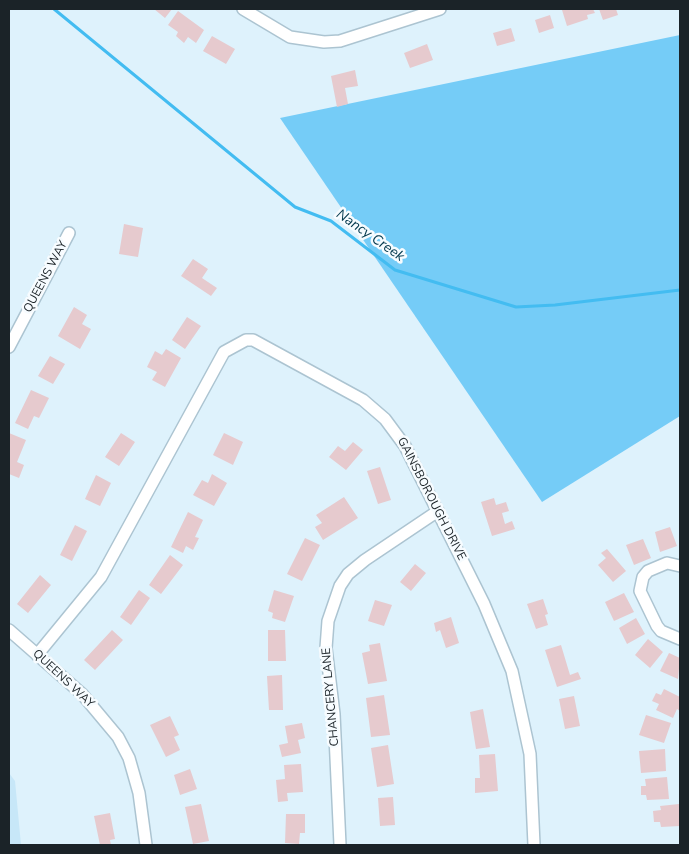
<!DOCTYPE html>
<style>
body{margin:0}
#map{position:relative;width:689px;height:854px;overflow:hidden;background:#def2fc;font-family:"Nunito Sans",sans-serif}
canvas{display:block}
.frame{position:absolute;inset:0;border:10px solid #1b2328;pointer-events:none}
</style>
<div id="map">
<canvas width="689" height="854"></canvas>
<div class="frame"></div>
</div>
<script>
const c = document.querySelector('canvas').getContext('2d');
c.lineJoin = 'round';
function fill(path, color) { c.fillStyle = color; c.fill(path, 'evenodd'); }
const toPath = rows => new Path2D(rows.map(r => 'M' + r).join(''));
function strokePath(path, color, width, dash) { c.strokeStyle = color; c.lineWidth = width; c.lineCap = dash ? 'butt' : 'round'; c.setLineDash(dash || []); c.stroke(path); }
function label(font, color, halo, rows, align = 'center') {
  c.font = font + ' "Nunito Sans",sans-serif'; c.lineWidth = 5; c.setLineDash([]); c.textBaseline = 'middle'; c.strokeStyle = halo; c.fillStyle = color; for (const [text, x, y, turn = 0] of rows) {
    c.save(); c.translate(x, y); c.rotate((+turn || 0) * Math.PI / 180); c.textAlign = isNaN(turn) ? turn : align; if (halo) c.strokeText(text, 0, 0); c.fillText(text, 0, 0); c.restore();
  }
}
const built = toPath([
 [9,773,15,781,21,845,9,845]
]);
const forest = toPath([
 [680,35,680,416,542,502,280,118]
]);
const stream = toPath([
 [54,9,295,207,331,221,395,270,516,307,555,305,680,290]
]);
const building = toPath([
 [154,9,172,9,165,18],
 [566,9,593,9,595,13,587,15,588,19,567,26,562,10],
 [599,9,616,9,618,15,603,20],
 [178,11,204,30,196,43,188,37,184,43,176,36,178,32,168,25],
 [550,15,554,28,539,33,535,20],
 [511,28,515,41,497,46,493,33],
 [212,36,235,49,226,64,203,51],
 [427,44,433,60,410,68,404,53],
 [355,70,358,86,345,88,348,104,337,107,331,76],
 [124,224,143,228,138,257,119,254],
 [193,259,208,269,202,278,217,288,211,296,181,276],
 [74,307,87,315,82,324,91,329,80,349,58,336],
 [187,317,201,326,185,349,172,340],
 [166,349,181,358,165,387,152,380,157,372,147,367,155,351,162,355],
 [50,356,65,364,53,384,38,376],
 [31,390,49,398,39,418,34,416,28,429,15,423],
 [9,433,26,440,17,462,24,465,19,478,9,474],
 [121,433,135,442,119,466,105,457],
 [224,433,243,442,233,465,213,455],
 [353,442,363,450,346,470,329,457,338,446,345,451],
 [380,467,391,500,378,504,367,471],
 [212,474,227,483,214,506,193,495,202,480,208,483],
 [96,475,111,483,100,506,85,499],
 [344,497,358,518,323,540,315,527,322,523,316,515],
 [494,498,496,505,506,502,509,511,502,513,505,524,512,521,515,529,492,536,481,502],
 [188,512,203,520,195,537,199,538,193,550,186,546,183,553,171,547],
 [75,525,87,531,72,561,60,555],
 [670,527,677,546,660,552,655,532],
 [305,538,320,545,302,581,287,574],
 [643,539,651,558,634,565,626,545],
 [607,549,626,571,613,582,598,565,606,558,601,553],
 [170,555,183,565,161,594,149,585],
 [415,564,426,573,411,591,400,582],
 [40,575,51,585,28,613,17,604],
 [139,590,150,598,131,625,120,617],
 [274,590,294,596,285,622,272,618,273,613,268,611],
 [624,593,634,612,614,621,605,602],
 [543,599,548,614,545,615,548,625,536,629,527,604],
 [375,600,392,605,384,626,368,621],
 [451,617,459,643,446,648,440,630,436,632,434,623],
 [636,618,645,634,627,644,619,628],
 [112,630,123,640,95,670,84,660],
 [268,630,285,630,286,661,268,661],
 [648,639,663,652,650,668,635,655],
 [380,643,387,681,368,684,362,653,370,651,369,645],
 [561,645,570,675,578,672,581,679,557,687,545,650],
 [669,653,680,658,678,679,660,671],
 [282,675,283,710,269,710,267,676],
 [664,689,680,697,680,711,677,709,673,718,656,710,659,704,652,701,656,693,661,695],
 [384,695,390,735,371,737,366,698],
 [574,696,580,726,565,729,559,699],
 [483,709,490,747,476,749,470,712],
 [646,715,671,723,664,743,639,735],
 [170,716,179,735,174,737,180,750,166,757,150,725],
 [302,723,305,738,298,740,301,753,282,757,279,745,288,743,285,726],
 [388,745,394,784,377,787,371,748],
 [665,749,666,771,641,773,639,751],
 [495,754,498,791,475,793,475,778,480,778,479,755],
 [301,764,303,792,287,793,288,801,278,802,276,780,285,779,284,765],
 [190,769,197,789,180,795,174,775],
 [667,777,669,799,647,800,646,795,641,795,641,786,646,786,645,779],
 [393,797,395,825,380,826,378,798],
 [201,804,209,841,193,844,185,807],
 [679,804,680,826,661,827,660,822,654,822,653,811,661,810,660,806],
 [110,813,115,839,110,840,111,845,100,845,94,816],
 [286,814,305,814,305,833,300,833,299,844,285,843]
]);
const street = toPath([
 [243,9,290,37,324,42,340,41,440,9],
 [9,347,69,233],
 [680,566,667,563,648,571,643,577,640,591,657,626,661,631,680,639],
 [9,630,82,694,118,737,129,758,139,793,146,845],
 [37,655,101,577,224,352,246,340,253,340,363,400,385,419,405,446,484,604,512,671,530,754,534,845],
 [340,845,334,714,326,648,328,621,340,586,348,574,365,560,438,511]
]);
const streetNames = [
 ["QUEENS WAY",46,277,-62],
 ["GAINSBOROUGH DRIVE",431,499,63],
 ["QUEENS WAY",63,679,43],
 ["CHANCERY LANE",331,697,-95]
];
const waterNames = [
 ["Nancy Creek",370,236,35]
];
fill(built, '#c7e7f8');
fill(forest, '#75ccf7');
strokePath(stream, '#43bcf1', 3);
fill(building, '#e6cace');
strokePath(street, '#acc4d1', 14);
strokePath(street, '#fff', 11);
label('12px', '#1b2328', '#f7fcff', streetNames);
label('italic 14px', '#02384d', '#f7fcff', waterNames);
</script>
